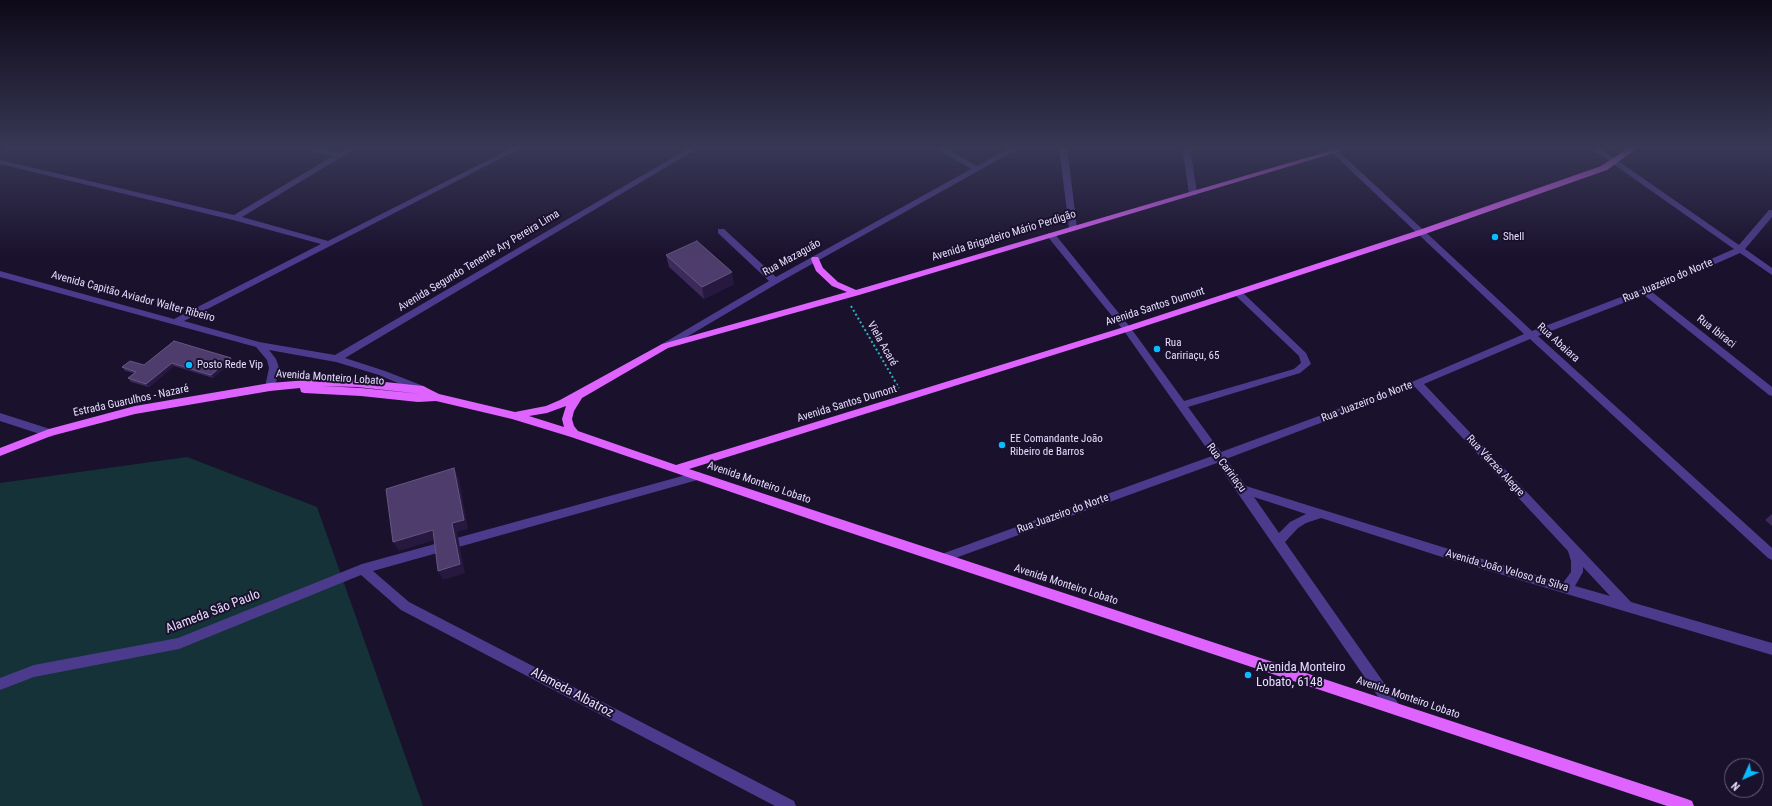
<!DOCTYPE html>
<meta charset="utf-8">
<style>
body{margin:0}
#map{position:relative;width:1772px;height:806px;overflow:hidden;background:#1a112c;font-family:"Roboto Condensed",sans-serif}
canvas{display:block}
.north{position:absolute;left:1724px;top:758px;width:40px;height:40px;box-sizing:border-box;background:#1a112c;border:1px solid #6c6280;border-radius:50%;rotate:225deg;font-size:11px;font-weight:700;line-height:16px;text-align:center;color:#e6dcff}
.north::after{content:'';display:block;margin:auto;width:14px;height:18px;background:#08bcff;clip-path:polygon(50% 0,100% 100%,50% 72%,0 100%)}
</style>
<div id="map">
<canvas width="1772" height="806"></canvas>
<div class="north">N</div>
</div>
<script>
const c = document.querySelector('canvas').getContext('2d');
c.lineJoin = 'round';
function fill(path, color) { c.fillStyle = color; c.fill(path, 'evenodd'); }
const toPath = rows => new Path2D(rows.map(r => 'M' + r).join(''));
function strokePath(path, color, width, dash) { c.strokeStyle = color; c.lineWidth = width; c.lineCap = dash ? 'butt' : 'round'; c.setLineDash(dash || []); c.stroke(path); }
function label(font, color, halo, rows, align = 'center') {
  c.font = font + ' "Roboto Condensed",sans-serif'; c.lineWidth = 4; c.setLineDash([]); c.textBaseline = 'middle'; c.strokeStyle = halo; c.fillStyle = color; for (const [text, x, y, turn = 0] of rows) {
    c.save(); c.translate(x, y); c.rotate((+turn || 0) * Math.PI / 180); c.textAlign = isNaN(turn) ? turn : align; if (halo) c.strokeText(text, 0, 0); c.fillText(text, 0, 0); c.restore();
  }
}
const green = toPath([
 [187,457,317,507,423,806,0,806,0,483]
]);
const path = toPath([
 [6,152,15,147],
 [851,306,899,388]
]);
const minor = toPath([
 [299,147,312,147,339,153,349,147,358,147,242,217,328,241,514,147,523,147,184,321,259,342,335,355,691,147,700,147,345,358,385,371,426,387,428,390,423,394,379,375,336,362,269,350,276,359,279,368,275,387,270,391,265,387,269,368,267,360,256,347,0,277,0,271,174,319,321,244,233,220,0,164,0,160,234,215,333,156,300,149,299,147],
 [934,147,943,147,977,166,1012,147,1021,147,778,283,668,348,662,348,660,346,662,344,769,281,718,233,718,229,724,229,776,277,971,169,934,147],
 [1059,147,1067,147,1077,228,1073,231,1069,228,1059,147],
 [1182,147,1190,147,1197,193,1196,195,1190,195,1189,193,1182,147],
 [1326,147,1334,147,1532,331,1642,289,1734,249,1589,147,1598,147,1739,245,1769,210,1772,210,1772,217,1745,249,1772,268,1772,275,1740,253,1652,292,1772,387,1772,396,1769,395,1644,295,1538,336,1772,548,1772,560,1768,558,1530,339,1424,384,1631,602,1772,643,1772,655,1439,556,1321,518,1306,523,1298,528,1285,542,1398,703,1399,707,1398,711,1393,713,1388,711,1217,463,947,561,943,563,939,561,937,558,939,555,1212,456,1124,331,1048,237,1048,233,1054,233,1130,327,1184,401,1294,369,1301,363,1299,356,1235,295,1234,293,1235,291,1241,291,1306,353,1311,364,1300,373,1188,407,1221,452,1414,381,1524,334,1326,147],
 [1415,387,1568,551,1571,561,1571,572,1563,583,1439,546,1246,486,1226,459,1415,387],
 [1254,497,1306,514,1290,522,1279,533,1254,497],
 [1583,567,1610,596,1575,586,1583,572,1583,567],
 [0,413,53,430,54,433,53,436,49,437,0,421,0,413],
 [697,472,701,473,702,476,701,479,373,571,409,602,794,801,796,806,775,806,401,610,361,575,179,649,34,677,0,690,0,678,34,665,178,638,362,564,697,472]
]);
const major = toPath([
 [1343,147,1354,147,859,295,668,348,582,398,574,411,572,419,574,426,578,431,676,465,1124,327,1419,230,1601,166,1630,147,1639,147,1607,170,1425,234,1130,331,689,469,1687,799,1692,801,1694,806,1667,806,830,526,571,437,512,419,436,401,418,402,361,396,304,393,301,392,300,388,270,391,135,414,51,436,0,456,0,448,49,429,135,406,270,383,332,378,357,379,423,386,439,394,515,412,546,406,560,400,662,344,847,292,832,286,816,271,811,259,812,257,818,257,823,268,838,282,856,290,1343,147],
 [322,386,357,387,422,394,361,388,322,386],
 [566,406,562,419,564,427,529,416,547,413,566,406]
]);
const wall = toPath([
 [666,255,734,284,704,299,669,267],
 [231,358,233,361,213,378,174,366,149,387,131,382,128,378,134,373,125,371,122,367],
 [1772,514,1772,526,1765,520]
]);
const shadedWall = toPath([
 [732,272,734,284,704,299,702,287],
 [231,358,233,361,213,378,211,375],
 [172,363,174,366,149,387,146,384],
 [454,468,459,478,468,529,457,532,465,573,443,580,438,571,452,523],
 [433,530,438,539,399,551,393,542]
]);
const building = toPath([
 [697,241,732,272,702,287,666,255,697,241],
 [174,341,231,358,211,375,172,363,146,384,128,378,136,372,122,367,130,361,144,365,174,341],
 [454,468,464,520,452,523,460,564,438,571,433,530,393,542,386,489,454,468]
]);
const markers = [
 [1495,237,4,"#08bcff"],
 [1157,349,4,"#08bcff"],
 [189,365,4,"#08bcff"],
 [1002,445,4,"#08bcff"],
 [1248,675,4,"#08bcff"]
];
const streetNames = [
 ["Avenida Brigadeiro Mário Perdigão",1004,236,-17],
 ["Rua Mazaguão",792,258,-29],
 ["Avenida Segundo Tenente Ary Pereira Lima",479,261,-31],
 ["Rua Juazeiro do Norte",1668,281,-23],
 ["Avenida Capitão Aviador Walter Ribeiro",133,297,15],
 ["Avenida Santos Dumont",1155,307,-18],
 ["Rua Ibiraci",1716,332,38],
 ["Rua Abaiara",1558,343,42],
 ["Viela Acaré",882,344,60],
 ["Avenida Monteiro Lobato",330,378,4],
 ["Estrada Guarulhos - Nazaré",131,401,-12],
 ["Rua Juazeiro do Norte",1367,402,-21],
 ["Avenida Santos Dumont",847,404,-17],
 ["Rua Várzea Alegre",1495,466,47],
 ["Rua Caririaçu",1226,468,53],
 ["Avenida Monteiro Lobato",759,483,19],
 ["Rua Juazeiro do Norte",1063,514,-20],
 ["Avenida João Veloso da Silva",1507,571,16],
 ["Avenida Monteiro Lobato",1066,585,18],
 ["Avenida Monteiro Lobato",1408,698,19]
];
const poiNames = [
 ["Shell",1503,237],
 ["Rua",1165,343],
 ["Caririaçu, 65",1165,356],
 ["Posto Rede Vip",197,365],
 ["EE Comandante João",1010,439],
 ["Ribeiro de Barros",1010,452]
];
const nearStreetnames = [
 ["Alameda São Paulo",213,612,-21],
 ["Alameda Albatroz",572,693,28]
];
const nearPoinames = [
 ["Avenida Monteiro",1256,668],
 ["Lobato, 6148",1256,683]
];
fill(green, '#143237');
strokePath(path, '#2eb1c1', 2, [2, 2.5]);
fill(minor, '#4c3b8c');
fill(major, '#df63ff');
fill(wall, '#3c2a5a');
fill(shadedWall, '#271840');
fill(building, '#4e3d6c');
strokePath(building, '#665683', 1);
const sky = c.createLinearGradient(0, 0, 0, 260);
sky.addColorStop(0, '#0e0918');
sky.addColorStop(0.57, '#383856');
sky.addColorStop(1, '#38385600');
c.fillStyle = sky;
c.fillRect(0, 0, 1772, 260);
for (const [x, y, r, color] of markers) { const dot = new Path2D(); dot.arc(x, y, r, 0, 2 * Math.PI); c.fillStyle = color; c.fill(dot); strokePath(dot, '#1a112c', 1.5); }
label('11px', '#e6dcff', '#1a112c', streetNames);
label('11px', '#e6dcff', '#1a112c', poiNames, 'left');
label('13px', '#e6dcff', '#1a112c', nearStreetnames);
label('13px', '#e6dcff', '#1a112c', nearPoinames, 'left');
</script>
